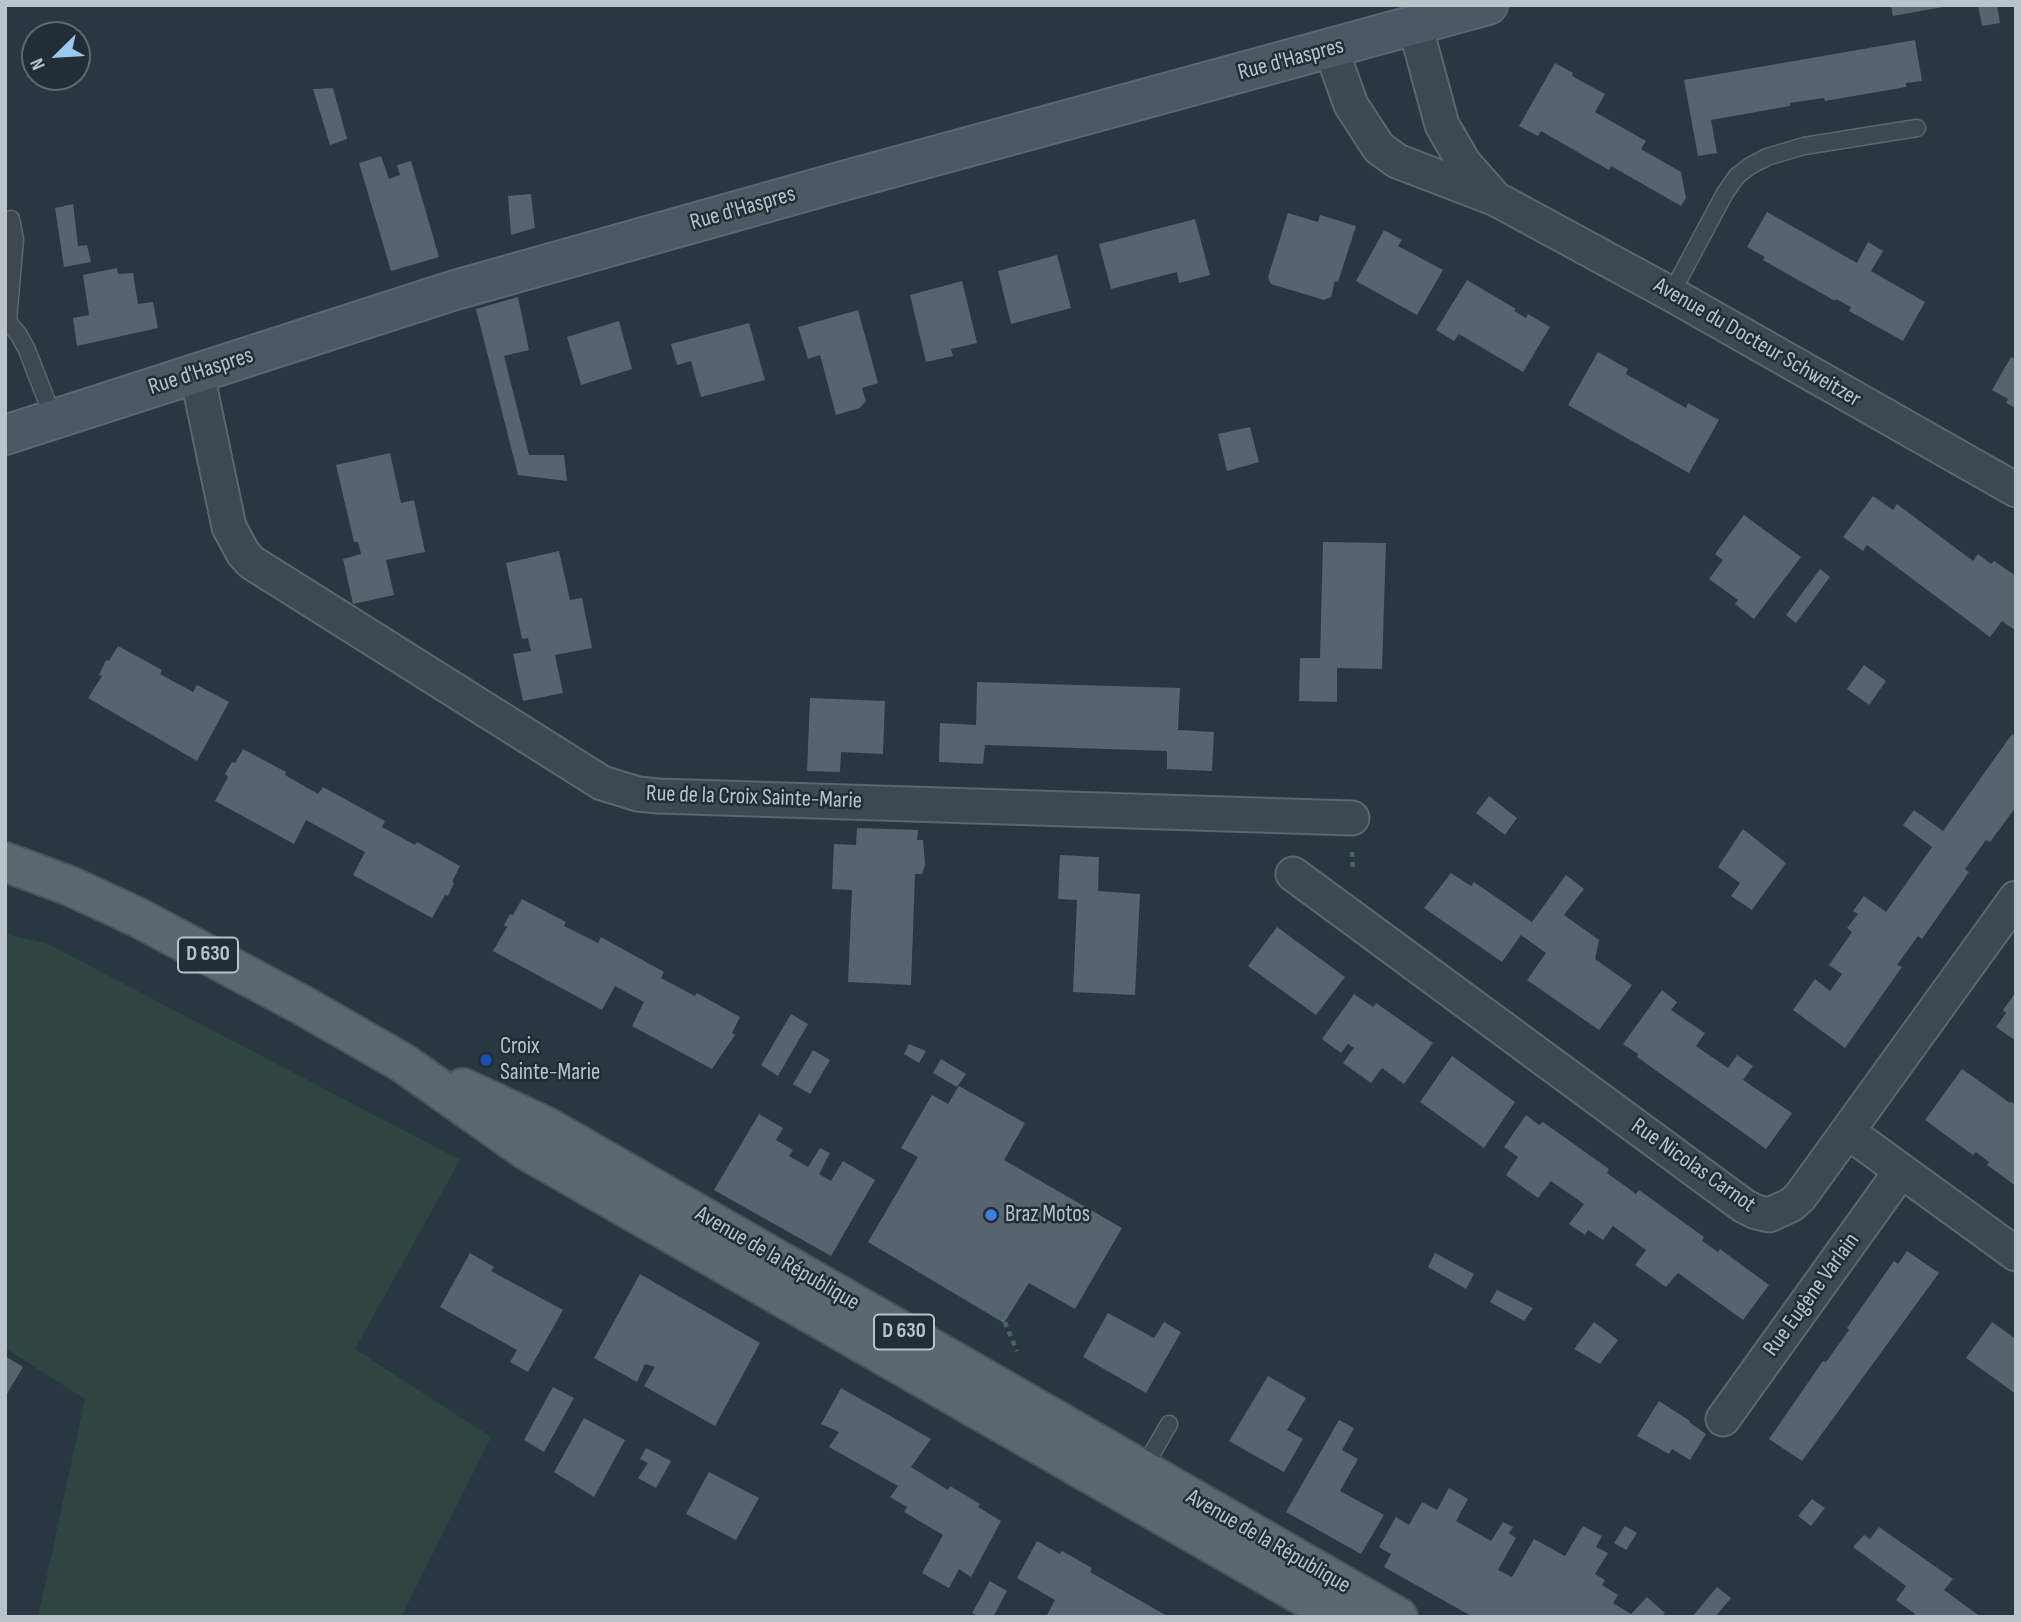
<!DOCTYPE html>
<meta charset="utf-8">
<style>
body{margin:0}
#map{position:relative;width:2021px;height:1622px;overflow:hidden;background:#293740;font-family:"Sofia Sans Condensed",sans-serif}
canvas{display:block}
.frame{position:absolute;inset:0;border:7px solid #bac3ca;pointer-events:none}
.north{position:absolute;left:21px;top:21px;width:70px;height:70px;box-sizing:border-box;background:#222d36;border:2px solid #5f6971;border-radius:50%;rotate:246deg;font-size:19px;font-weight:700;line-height:28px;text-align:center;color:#bac3ca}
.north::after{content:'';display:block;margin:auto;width:24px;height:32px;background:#9ac9f0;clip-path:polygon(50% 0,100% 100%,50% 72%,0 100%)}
</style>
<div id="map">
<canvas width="2021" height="1622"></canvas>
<div class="frame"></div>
<div class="north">N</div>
</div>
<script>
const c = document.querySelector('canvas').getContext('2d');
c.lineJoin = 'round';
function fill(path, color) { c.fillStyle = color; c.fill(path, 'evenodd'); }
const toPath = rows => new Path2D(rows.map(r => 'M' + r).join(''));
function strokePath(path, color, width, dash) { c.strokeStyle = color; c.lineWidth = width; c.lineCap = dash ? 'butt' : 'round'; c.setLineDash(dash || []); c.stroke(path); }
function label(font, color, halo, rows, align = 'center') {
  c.font = font + ' "Sofia Sans Condensed",sans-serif'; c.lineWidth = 5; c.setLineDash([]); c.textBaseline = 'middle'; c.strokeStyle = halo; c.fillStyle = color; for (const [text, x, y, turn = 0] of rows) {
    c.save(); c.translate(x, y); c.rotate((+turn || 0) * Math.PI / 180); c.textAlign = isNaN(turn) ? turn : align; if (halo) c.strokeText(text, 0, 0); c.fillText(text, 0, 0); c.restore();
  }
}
const green = toPath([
 [5,934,46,943,460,1160,355,1349,491,1437,401,1617,38,1617,85,1399,5,1348]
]);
const building = toPath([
 [1891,5,1943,5,1943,7,1893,16],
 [1978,5,1997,5,2000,23,1982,26],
 [1915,40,1922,81,1906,83,1906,87,1825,101,1824,98,1790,103,1790,106,1711,120,1717,153,1698,156,1684,80],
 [1555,63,1573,73,1572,76,1605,94,1595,112,1646,141,1641,149,1681,172,1686,198,1681,206,1611,166,1609,170,1541,131,1538,136,1519,126],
 [333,88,347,139,330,145,313,89],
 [381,156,389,179,400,175,397,165,411,161,439,257,391,271,359,163],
 [531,194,535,228,511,235,508,196],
 [73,204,78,246,87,245,91,262,64,267,55,208],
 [1767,212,1857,263,1868,242,1883,251,1871,271,1925,302,1903,341,1849,311,1851,307,1836,299,1835,301,1763,260,1765,257,1747,247],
 [1288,213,1318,222,1320,215,1356,226,1338,282,1335,281,1331,297,1324,300,1271,284,1268,277],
 [1195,219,1210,275,1179,283,1177,272,1111,289,1099,244],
 [1384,230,1402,240,1398,246,1443,270,1417,315,1356,281],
 [1057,255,1071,308,1011,324,998,271],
 [117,268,118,274,133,273,138,304,153,302,158,328,77,346,73,318,89,315,83,275],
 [1467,280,1516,309,1514,311,1526,318,1528,314,1550,327,1523,372,1459,334,1454,341,1436,330],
 [962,281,977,343,951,349,953,356,926,362,910,295],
 [518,297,529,350,504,356,529,455,564,455,567,481,518,475,476,309],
 [858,310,878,383,862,388,866,401,860,408,836,415,820,355,808,359,798,327],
 [619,321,632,369,581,385,567,337],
 [749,323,765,380,701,397,691,361,677,365,671,344],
 [1598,352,1628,369,1626,374,1686,408,1688,403,1719,420,1689,473,1568,405],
 [2011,357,2016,359,2016,408,2006,403,2008,399,1992,390],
 [1250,427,1259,462,1227,471,1218,434],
 [390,453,401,503,414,500,425,552,386,560,394,595,353,604,343,559,361,554,358,542,354,542,336,465],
 [1873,496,1893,510,1897,504,1973,561,1978,554,1991,564,1994,561,2016,576,2016,631,2002,621,1990,637,1867,545,1863,551,1843,537],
 [1744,515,1801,557,1754,619,1735,604,1738,600,1709,579,1723,560,1715,554],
 [1323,542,1386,543,1382,669,1337,668,1337,702,1299,701,1300,658,1320,658],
 [559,551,570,600,582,598,592,648,555,655,563,693,523,701,513,654,531,651,528,638,522,639,506,563],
 [1820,569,1830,577,1796,623,1786,615],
 [118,646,162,670,160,674,193,692,197,685,229,702,197,761,88,698,102,676,99,675,106,660,109,661],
 [1864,665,1886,681,1869,705,1847,689],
 [977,682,1180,688,1178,730,1214,732,1212,771,1167,769,1167,751,985,745,983,764,939,762,940,723,976,725],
 [810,698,885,701,883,754,841,752,840,772,807,771],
 [2012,734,2016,737,2016,807,1990,842,1986,840,1976,854,1965,869,1969,872,1922,939,1918,936,1897,965,1902,967,1845,1048,1793,1010,1815,979,1830,991,1842,974,1829,965,1852,932,1847,928,1858,914,1853,911,1864,896,1886,912,1932,847,1903,825,1914,810,1943,831],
 [243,749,286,772,285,775,318,794,323,787,385,821,382,827,415,845,417,842,460,866,452,882,454,883,448,896,445,895,432,918,353,875,365,852,306,820,294,844,215,801,228,777,225,774,232,762,235,763],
 [1489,796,1517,818,1505,835,1476,813],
 [857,828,918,830,917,840,923,840,925,865,922,874,915,874,911,985,848,982,852,890,832,889,834,844,856,845],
 [1743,829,1786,863,1752,910,1731,896,1740,883,1718,867],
 [1060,855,1099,857,1098,891,1140,894,1135,995,1073,992,1077,900,1058,899],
 [1451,873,1471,886,1474,882,1532,922,1566,875,1584,889,1564,915,1599,940,1595,959,1632,985,1599,1030,1527,980,1546,953,1521,935,1502,962,1424,908],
 [522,899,566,922,564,926,598,943,601,937,664,972,661,978,695,996,697,993,740,1017,732,1033,735,1035,712,1069,632,1026,644,1002,615,986,602,1010,493,951,507,927,504,925,510,914,513,915],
 [1277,927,1345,977,1316,1015,1248,966],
 [1662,990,1677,1002,1671,1010,1705,1033,1696,1046,1728,1068,1737,1055,1753,1066,1743,1080,1792,1113,1766,1149,1637,1057,1638,1054,1623,1044],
 [2016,992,2016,1041,1996,1027,2006,1013,2003,1010],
 [1354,994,1373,1007,1376,1003,1433,1043,1404,1084,1382,1068,1371,1083,1343,1063,1354,1048,1348,1044,1341,1053,1322,1039],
 [791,1014,808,1024,778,1076,761,1065],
 [909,1044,926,1051,919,1063,904,1054],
 [813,1050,830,1060,810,1094,793,1084],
 [1452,1056,1515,1102,1484,1148,1420,1102],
 [941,1059,966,1074,957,1087,933,1073],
 [1962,1069,2010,1103,2011,1102,2016,1105,2016,1186,1987,1165,1989,1162,1976,1152,1973,1155,1925,1120],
 [959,1086,1025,1123,1004,1160,1122,1228,1075,1309,1029,1283,1004,1323,868,1242,918,1157,901,1148,932,1095,948,1104],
 [759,1114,783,1128,776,1140,793,1150,789,1156,808,1167,820,1148,830,1153,819,1174,831,1181,843,1161,875,1180,831,1256,714,1190],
 [1526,1115,1539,1125,1543,1122,1609,1169,1607,1173,1621,1183,1636,1194,1639,1190,1704,1237,1702,1241,1718,1252,1720,1249,1769,1285,1743,1320,1678,1273,1666,1287,1635,1265,1646,1250,1613,1226,1603,1240,1588,1230,1585,1235,1569,1224,1584,1204,1551,1181,1538,1198,1506,1175,1518,1157,1504,1147],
 [1907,1251,1939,1273,1802,1461,1769,1439,1823,1361,1826,1362,1849,1330,1847,1328,1894,1261,1898,1264],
 [470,1253,494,1267,491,1271,563,1310,528,1372,510,1362,517,1350,440,1307],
 [1435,1253,1474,1274,1466,1289,1428,1267],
 [640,1274,760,1343,715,1426,644,1386,655,1367,645,1364,637,1382,594,1358],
 [1497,1290,1533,1308,1524,1321,1490,1302],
 [1108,1313,1154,1338,1164,1322,1181,1332,1146,1393,1083,1357],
 [1594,1322,1618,1340,1600,1364,1574,1349],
 [1992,1322,2016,1339,2016,1394,1966,1358],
 [5,1356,23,1367,5,1397],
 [1268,1376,1306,1398,1287,1430,1303,1439,1284,1472,1229,1441],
 [553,1387,574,1398,544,1452,524,1440],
 [841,1388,931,1439,911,1467,948,1490,950,1486,980,1504,978,1507,1001,1521,971,1577,959,1569,949,1588,922,1573,943,1535,904,1512,907,1507,890,1497,898,1486,829,1447,839,1432,821,1424],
 [1659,1401,1690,1421,1689,1422,1706,1434,1690,1460,1672,1449,1669,1454,1637,1436],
 [584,1418,625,1440,594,1497,554,1472],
 [1339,1420,1354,1428,1342,1450,1358,1459,1340,1491,1384,1515,1361,1554,1286,1512],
 [646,1448,671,1461,656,1488,638,1478,648,1463,640,1459],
 [709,1472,759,1498,736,1540,686,1514],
 [1449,1488,1468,1499,1456,1521,1491,1541,1503,1522,1513,1527,1509,1533,1516,1538,1498,1570,1512,1577,1534,1539,1565,1556,1583,1526,1602,1536,1596,1547,1608,1553,1595,1574,1605,1580,1602,1585,1618,1595,1613,1603,1631,1614,1647,1597,1665,1613,1661,1617,1473,1617,1384,1567,1391,1554,1379,1547,1396,1517,1409,1525,1422,1502,1437,1510],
 [1812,1499,1825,1508,1811,1526,1798,1516],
 [1625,1526,1637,1533,1626,1550,1614,1543],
 [1879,1527,1953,1579,1944,1590,1981,1617,1913,1617,1915,1614,1896,1600,1906,1586,1853,1547,1864,1535,1870,1539],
 [1037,1541,1060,1554,1062,1551,1078,1560,1092,1568,1090,1572,1169,1617,1046,1617,1055,1600,1017,1578],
 [990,1581,1007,1591,993,1617,980,1617,972,1613],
 [1717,1587,1731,1598,1715,1617,1692,1617]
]);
const path = toPath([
 [1352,852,1353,871],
 [1001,1313,1017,1351]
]);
const service = toPath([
 [1671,294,1725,193,1737,176,1750,166,1767,157,1804,146,1917,128],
 [5,318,19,335,27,350,54,420],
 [8,320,15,239,11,219],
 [1142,1471,1169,1424]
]);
const minor = toPath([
 [1415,25,1442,125,1464,163,1494,197],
 [1331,49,1351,105,1379,148,1397,161,1496,199,1671,294,2016,490],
 [197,374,229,527,243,553,251,562,602,783,638,794,658,796,1352,818],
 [1293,874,1744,1206,1756,1212,1769,1215,1791,1205,1800,1197,2016,898],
 [1848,1132,2016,1254],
 [1723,1419,1901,1171]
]);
const secondary = toPath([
 [5,435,455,290,843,181,1488,5]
]);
const primary = toPath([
 [5,862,70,886,137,917,302,1005,403,1063,526,1150,1340,1617],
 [463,1088,545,1126,1398,1617]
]);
const markers = [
 [486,1060,7,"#1a4fb4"],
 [991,1215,7,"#3f7fe0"]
];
const shields = [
 [208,955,60],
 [904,1332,60]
];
const shieldNames = [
 ["D 630",208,955],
 ["D 630",904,1332]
];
const streetNames = [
 ["Rue d'Haspres",1291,60,-15],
 ["Rue d'Haspres",743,209,-16],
 ["Avenue du Docteur Schweitzer",1757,343,30],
 ["Rue d'Haspres",201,372,-18],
 ["Rue de la Croix Sainte-Marie",754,798,2],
 ["Rue Nicolas Carnot",1693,1166,35],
 ["Avenue de la République",777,1259,30],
 ["Rue Eugène Varlain",1812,1295,-54],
 ["Avenue de la République",1268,1542,30]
];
const poiNames = [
 ["Croix",500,1047],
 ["Sainte-Marie",500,1073],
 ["Braz Motos",1005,1215]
];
fill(green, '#2e4542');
fill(building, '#55646d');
strokePath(service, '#5b666e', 19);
strokePath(minor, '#5b666e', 37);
strokePath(secondary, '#5b666e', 42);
strokePath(primary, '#4a545d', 42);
strokePath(path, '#4d6160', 4.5, [5, 5]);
strokePath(service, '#3d4850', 16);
strokePath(minor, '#3d4850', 33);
strokePath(secondary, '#4c5863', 38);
strokePath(primary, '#5b6870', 38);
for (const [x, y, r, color] of markers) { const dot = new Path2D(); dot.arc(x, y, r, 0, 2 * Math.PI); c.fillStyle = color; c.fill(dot); strokePath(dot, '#222d36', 2.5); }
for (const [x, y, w] of shields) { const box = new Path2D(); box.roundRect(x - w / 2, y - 17.5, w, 35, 5); c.fillStyle = '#222d36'; c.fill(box); strokePath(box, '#bac3ca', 2); }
label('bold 21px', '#bac3ca', null, shieldNames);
label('23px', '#bac3ca', '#222d36', streetNames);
label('23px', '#bac3ca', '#222d36', poiNames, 'left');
</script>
